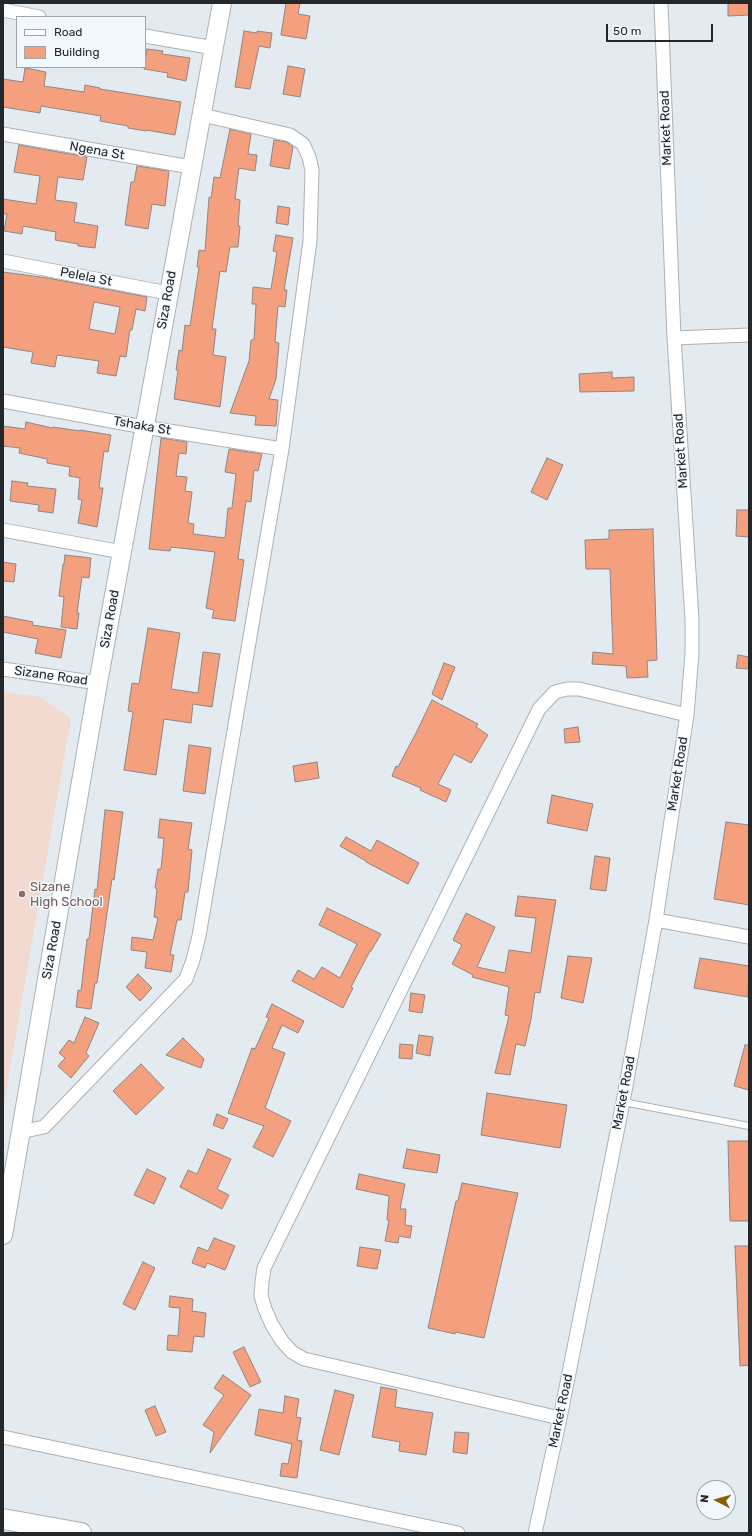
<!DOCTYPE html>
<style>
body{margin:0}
#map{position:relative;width:752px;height:1536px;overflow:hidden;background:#e4ebf0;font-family:Rubik,sans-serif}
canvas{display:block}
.frame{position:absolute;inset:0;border:4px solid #25282a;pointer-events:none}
.legend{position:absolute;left:16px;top:16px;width:130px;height:52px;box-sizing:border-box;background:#f2f8fe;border:1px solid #a0a5a9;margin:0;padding:5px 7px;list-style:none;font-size:12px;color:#25282a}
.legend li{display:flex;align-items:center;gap:8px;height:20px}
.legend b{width:20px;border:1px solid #a0a5a9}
.north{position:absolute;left:696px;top:1480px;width:40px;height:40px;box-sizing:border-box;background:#f2f8fe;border:1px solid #a0a5a9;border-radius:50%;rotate:276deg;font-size:11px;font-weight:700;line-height:16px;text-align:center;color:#25282a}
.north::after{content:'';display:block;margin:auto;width:14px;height:18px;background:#8a5d00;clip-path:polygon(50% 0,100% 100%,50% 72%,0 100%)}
.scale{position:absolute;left:606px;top:24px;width:107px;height:18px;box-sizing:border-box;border:2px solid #25282a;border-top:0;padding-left:5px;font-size:12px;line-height:14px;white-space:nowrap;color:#25282a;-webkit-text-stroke:3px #f2f8fe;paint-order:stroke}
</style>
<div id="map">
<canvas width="752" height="1536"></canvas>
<div class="frame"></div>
<ul class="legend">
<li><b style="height:5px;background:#fff"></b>Road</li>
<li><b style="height:11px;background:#f49f7d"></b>Building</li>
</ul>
<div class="north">N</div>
<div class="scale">50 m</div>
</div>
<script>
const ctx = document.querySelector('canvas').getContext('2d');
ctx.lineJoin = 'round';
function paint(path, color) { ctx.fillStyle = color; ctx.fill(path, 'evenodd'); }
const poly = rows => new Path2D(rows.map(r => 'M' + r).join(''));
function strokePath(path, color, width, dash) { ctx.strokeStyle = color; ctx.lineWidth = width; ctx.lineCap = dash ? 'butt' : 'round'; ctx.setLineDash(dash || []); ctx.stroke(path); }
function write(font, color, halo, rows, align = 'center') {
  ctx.font = font + ' Rubik,sans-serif'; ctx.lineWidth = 3; ctx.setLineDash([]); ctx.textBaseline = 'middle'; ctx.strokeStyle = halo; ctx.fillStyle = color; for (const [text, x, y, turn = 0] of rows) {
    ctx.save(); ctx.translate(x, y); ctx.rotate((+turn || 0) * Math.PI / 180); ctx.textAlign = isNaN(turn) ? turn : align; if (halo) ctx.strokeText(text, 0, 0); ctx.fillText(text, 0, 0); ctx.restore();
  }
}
const education = poly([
 [3,692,41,697,71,719,3,1109]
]);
const building = poly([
 [286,3,300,3,298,14,310,16,306,39,281,35,286,3],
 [728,3,749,3,749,15,728,16,728,3],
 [244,31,257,33,257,31,272,33,270,48,259,46,250,89,235,87,244,31],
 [147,49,163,51,162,54,190,58,186,81,167,77,168,73,144,69,147,49],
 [288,66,305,69,300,97,283,94,288,66],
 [25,68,46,72,44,86,84,92,85,85,100,88,100,89,181,102,175,135,146,130,146,131,128,128,128,126,100,121,101,116,41,106,40,113,3,107,3,79,23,82,25,68],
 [230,129,251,134,248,154,257,155,255,171,239,168,235,199,240,200,238,226,240,226,238,247,230,247,226,272,220,271,212,329,216,329,213,355,226,357,220,407,174,399,178,370,176,370,179,350,182,351,185,325,190,326,199,267,197,267,199,250,205,251,209,197,211,198,214,177,220,178,230,129],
 [274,140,287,142,293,147,289,169,270,166,274,140],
 [19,145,87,157,83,180,58,177,55,200,77,203,74,222,98,226,95,248,78,246,78,244,55,240,56,232,23,226,22,234,4,231,7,214,3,214,3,199,36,204,40,176,14,172,19,145],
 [137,166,169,171,165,206,152,204,148,229,125,225,131,182,134,182,137,166],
 [278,206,290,208,288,225,276,223,278,206],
 [276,235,293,238,284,290,287,290,285,307,278,306,275,342,279,343,276,379,269,399,278,400,276,426,255,425,256,416,230,413,249,361,251,340,254,340,256,304,252,304,253,287,271,289,277,252,273,251,276,235],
 [3,272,48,278,147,297,145,311,136,309,132,330,130,330,126,357,120,356,116,376,97,373,99,361,57,355,55,367,31,363,33,352,3,347,3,272],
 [94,302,120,307,115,334,89,329,94,302],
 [612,372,612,378,634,377,634,391,580,392,579,374,612,372],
 [26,422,52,428,53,427,80,431,80,430,111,435,108,452,104,451,99,488,103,488,97,527,78,523,82,500,78,499,80,478,69,476,70,467,47,463,47,459,19,453,20,448,3,446,3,426,25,429,26,422],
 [161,438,187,442,186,454,179,453,176,476,187,477,185,491,192,492,188,523,194,524,193,534,225,538,228,508,232,508,236,474,225,472,229,449,262,454,258,471,254,470,251,502,246,501,238,559,244,560,235,621,212,618,214,610,206,608,215,552,171,547,170,551,149,549,161,438],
 [547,458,563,465,547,500,531,492,547,458],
 [12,481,28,483,27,486,56,489,53,513,38,511,39,505,10,501,12,481],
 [737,510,749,510,749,537,736,536,737,510],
 [653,529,657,660,647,661,648,677,627,678,626,666,592,664,593,652,613,654,610,569,586,569,585,540,609,539,609,530,653,529],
 [65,555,91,558,89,578,82,577,77,613,79,613,77,629,61,627,64,597,59,596,63,564,64,564,65,555],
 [3,562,16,564,14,582,3,581,3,562],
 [3,616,33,622,32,625,66,630,61,658,35,653,38,639,3,632,3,616],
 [148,628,180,633,171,689,198,693,203,652,220,654,212,707,193,704,191,723,164,719,156,775,124,770,133,712,128,711,132,683,139,684,148,628],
 [738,655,749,657,749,669,736,668,738,655],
 [444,663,455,667,442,700,432,694,444,663],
 [432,700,478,724,476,727,488,735,471,763,454,754,438,784,451,790,446,802,420,790,421,788,392,776,396,766,398,767,416,733,432,700],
 [578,727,580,742,565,743,564,729,578,727],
 [189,745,211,748,205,794,183,791,189,745],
 [317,762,319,778,295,782,293,766,317,762],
 [552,795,593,804,587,831,547,823,552,795],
 [105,810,123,812,114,880,112,879,97,983,95,983,91,1009,76,1007,78,990,81,991,87,939,89,939,95,889,97,890,105,810],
 [160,819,192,823,188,849,192,850,188,892,185,892,181,920,177,920,170,955,174,955,171,972,145,968,147,952,131,950,132,937,153,940,158,918,154,917,157,889,155,888,158,869,161,869,164,838,158,838,160,819],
 [726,822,749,825,749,905,714,899,726,822],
 [346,837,371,851,377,840,419,863,408,884,366,862,366,861,340,846,346,837],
 [595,856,610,858,606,891,590,889,595,856],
 [518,896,556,900,540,993,535,992,531,1019,525,1046,516,1044,510,1075,495,1073,509,1016,505,1015,509,987,472,977,473,975,452,964,462,945,453,940,466,913,495,927,477,967,505,973,509,950,531,953,536,918,515,916,518,896],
 [327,908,381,934,371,951,370,951,351,987,353,988,343,1008,292,981,298,970,314,979,322,967,340,978,357,944,319,925,327,908],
 [568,956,592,958,583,1003,561,998,568,956],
 [700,958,749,966,748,997,694,988,700,958],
 [138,974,152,988,140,1001,126,987,138,974],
 [411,993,425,995,422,1013,409,1011,411,993],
 [272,1004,304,1021,298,1033,282,1025,272,1048,285,1053,265,1108,291,1121,273,1157,253,1147,264,1126,228,1113,252,1048,255,1049,269,1018,266,1017,272,1004],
 [85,1017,99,1023,86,1053,89,1056,71,1078,58,1066,65,1058,59,1053,69,1040,74,1043,85,1017],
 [419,1035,433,1037,430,1056,416,1053,419,1035],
 [183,1038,204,1059,201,1068,166,1055,183,1038],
 [400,1044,413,1045,412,1059,399,1058,400,1044],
 [745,1045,749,1045,749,1090,734,1086,745,1045],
 [141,1064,164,1088,136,1115,113,1091,141,1064],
 [487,1093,567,1105,560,1148,481,1135,487,1093],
 [217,1114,228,1119,223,1129,213,1125,217,1114],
 [728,1141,749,1141,749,1221,730,1221,728,1141],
 [208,1149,231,1159,217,1189,229,1195,222,1209,180,1187,188,1170,197,1174,208,1149],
 [407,1149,440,1155,437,1173,403,1168,407,1149],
 [147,1169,166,1178,154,1204,134,1195,147,1169],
 [359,1174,405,1184,400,1209,406,1209,405,1225,412,1226,410,1238,399,1236,398,1243,385,1241,389,1220,387,1220,389,1196,356,1189,359,1174],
 [462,1183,518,1193,484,1338,455,1332,455,1334,428,1328,456,1201,458,1201,462,1183],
 [214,1238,235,1246,225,1270,207,1263,205,1268,192,1263,198,1247,208,1251,214,1238],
 [735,1246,749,1246,749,1365,740,1366,735,1246],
 [360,1247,381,1250,377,1269,357,1266,360,1247],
 [143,1262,155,1268,135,1310,123,1304,143,1262],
 [170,1296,193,1299,192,1311,206,1313,204,1337,194,1336,192,1352,167,1350,168,1335,178,1336,180,1308,169,1307,170,1296],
 [244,1347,261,1382,250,1387,233,1352,244,1347],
 [223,1375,251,1395,210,1453,214,1432,203,1425,224,1395,214,1388,223,1375],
 [381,1387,397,1390,395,1407,433,1413,426,1455,399,1451,400,1442,372,1437,381,1387],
 [335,1390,354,1395,339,1455,320,1450,335,1390],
 [285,1396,299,1399,296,1417,301,1418,297,1440,302,1441,297,1478,280,1476,282,1463,288,1464,292,1444,255,1435,259,1409,283,1413,285,1396],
 [155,1406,166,1432,156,1436,145,1410,155,1406],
 [455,1432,469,1433,467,1454,453,1452,455,1432]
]);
const lane = poly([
 [623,1102,749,1126]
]);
const street = poly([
 [3,10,39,17],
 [145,36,214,48],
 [3,134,191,167],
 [3,261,168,293],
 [674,338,749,335],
 [3,401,144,427,282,449],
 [3,530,122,552],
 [3,669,98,683],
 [656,920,749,937],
 [20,1132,44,1127,186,979,193,960,199,936,282,449,310,241,312,170,309,157,303,144,290,135,202,115],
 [560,1418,304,1359,292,1352,282,1341,272,1325,265,1309,261,1296,262,1282,264,1268,539,709,555,692,567,689,579,689,687,715],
 [3,1437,458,1533],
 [535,1533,560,1418,623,1102,656,920,687,715,692,653,692,619,674,338,661,3]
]);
const secondary = poly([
 [3,1235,98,683,222,3]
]);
const primary = poly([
 [3,1519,81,1533]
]);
const markers = [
 [22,894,4,"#8d6e63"]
];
const streetNames = [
 ["Market Road",666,128,-92],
 ["Ngena St",97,151,10],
 ["Pelela St",86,277,11],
 ["Siza Road",167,300,-80],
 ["Tshaka St",142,426,10],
 ["Market Road",681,451,-94],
 ["Siza Road",110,619,-80],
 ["Sizane Road",51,676,8],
 ["Market Road",678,774,-81],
 ["Siza Road",52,950,-80],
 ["Market Road",624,1093,-79],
 ["Market Road",561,1411,-78]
];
const educationNames = [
 ["Sizane",30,887],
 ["High School",30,902]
];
paint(education, '#f3dad1');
paint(building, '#f49f7d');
strokePath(building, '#8e8683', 1);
strokePath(lane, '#abb1b6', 8);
strokePath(street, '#abb1b6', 15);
strokePath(secondary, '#abb1b6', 20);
strokePath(primary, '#abb1b6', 22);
strokePath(lane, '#fff', 6);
strokePath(street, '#fff', 13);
strokePath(secondary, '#fff', 18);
strokePath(primary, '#fff', 20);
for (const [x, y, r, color] of markers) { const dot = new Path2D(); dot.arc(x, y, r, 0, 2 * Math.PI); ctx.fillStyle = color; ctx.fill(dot); strokePath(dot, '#f2f8fe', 1.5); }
write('13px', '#25282a', '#f2f8fe', streetNames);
write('13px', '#785e54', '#f2f8fe', educationNames, 'left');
</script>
